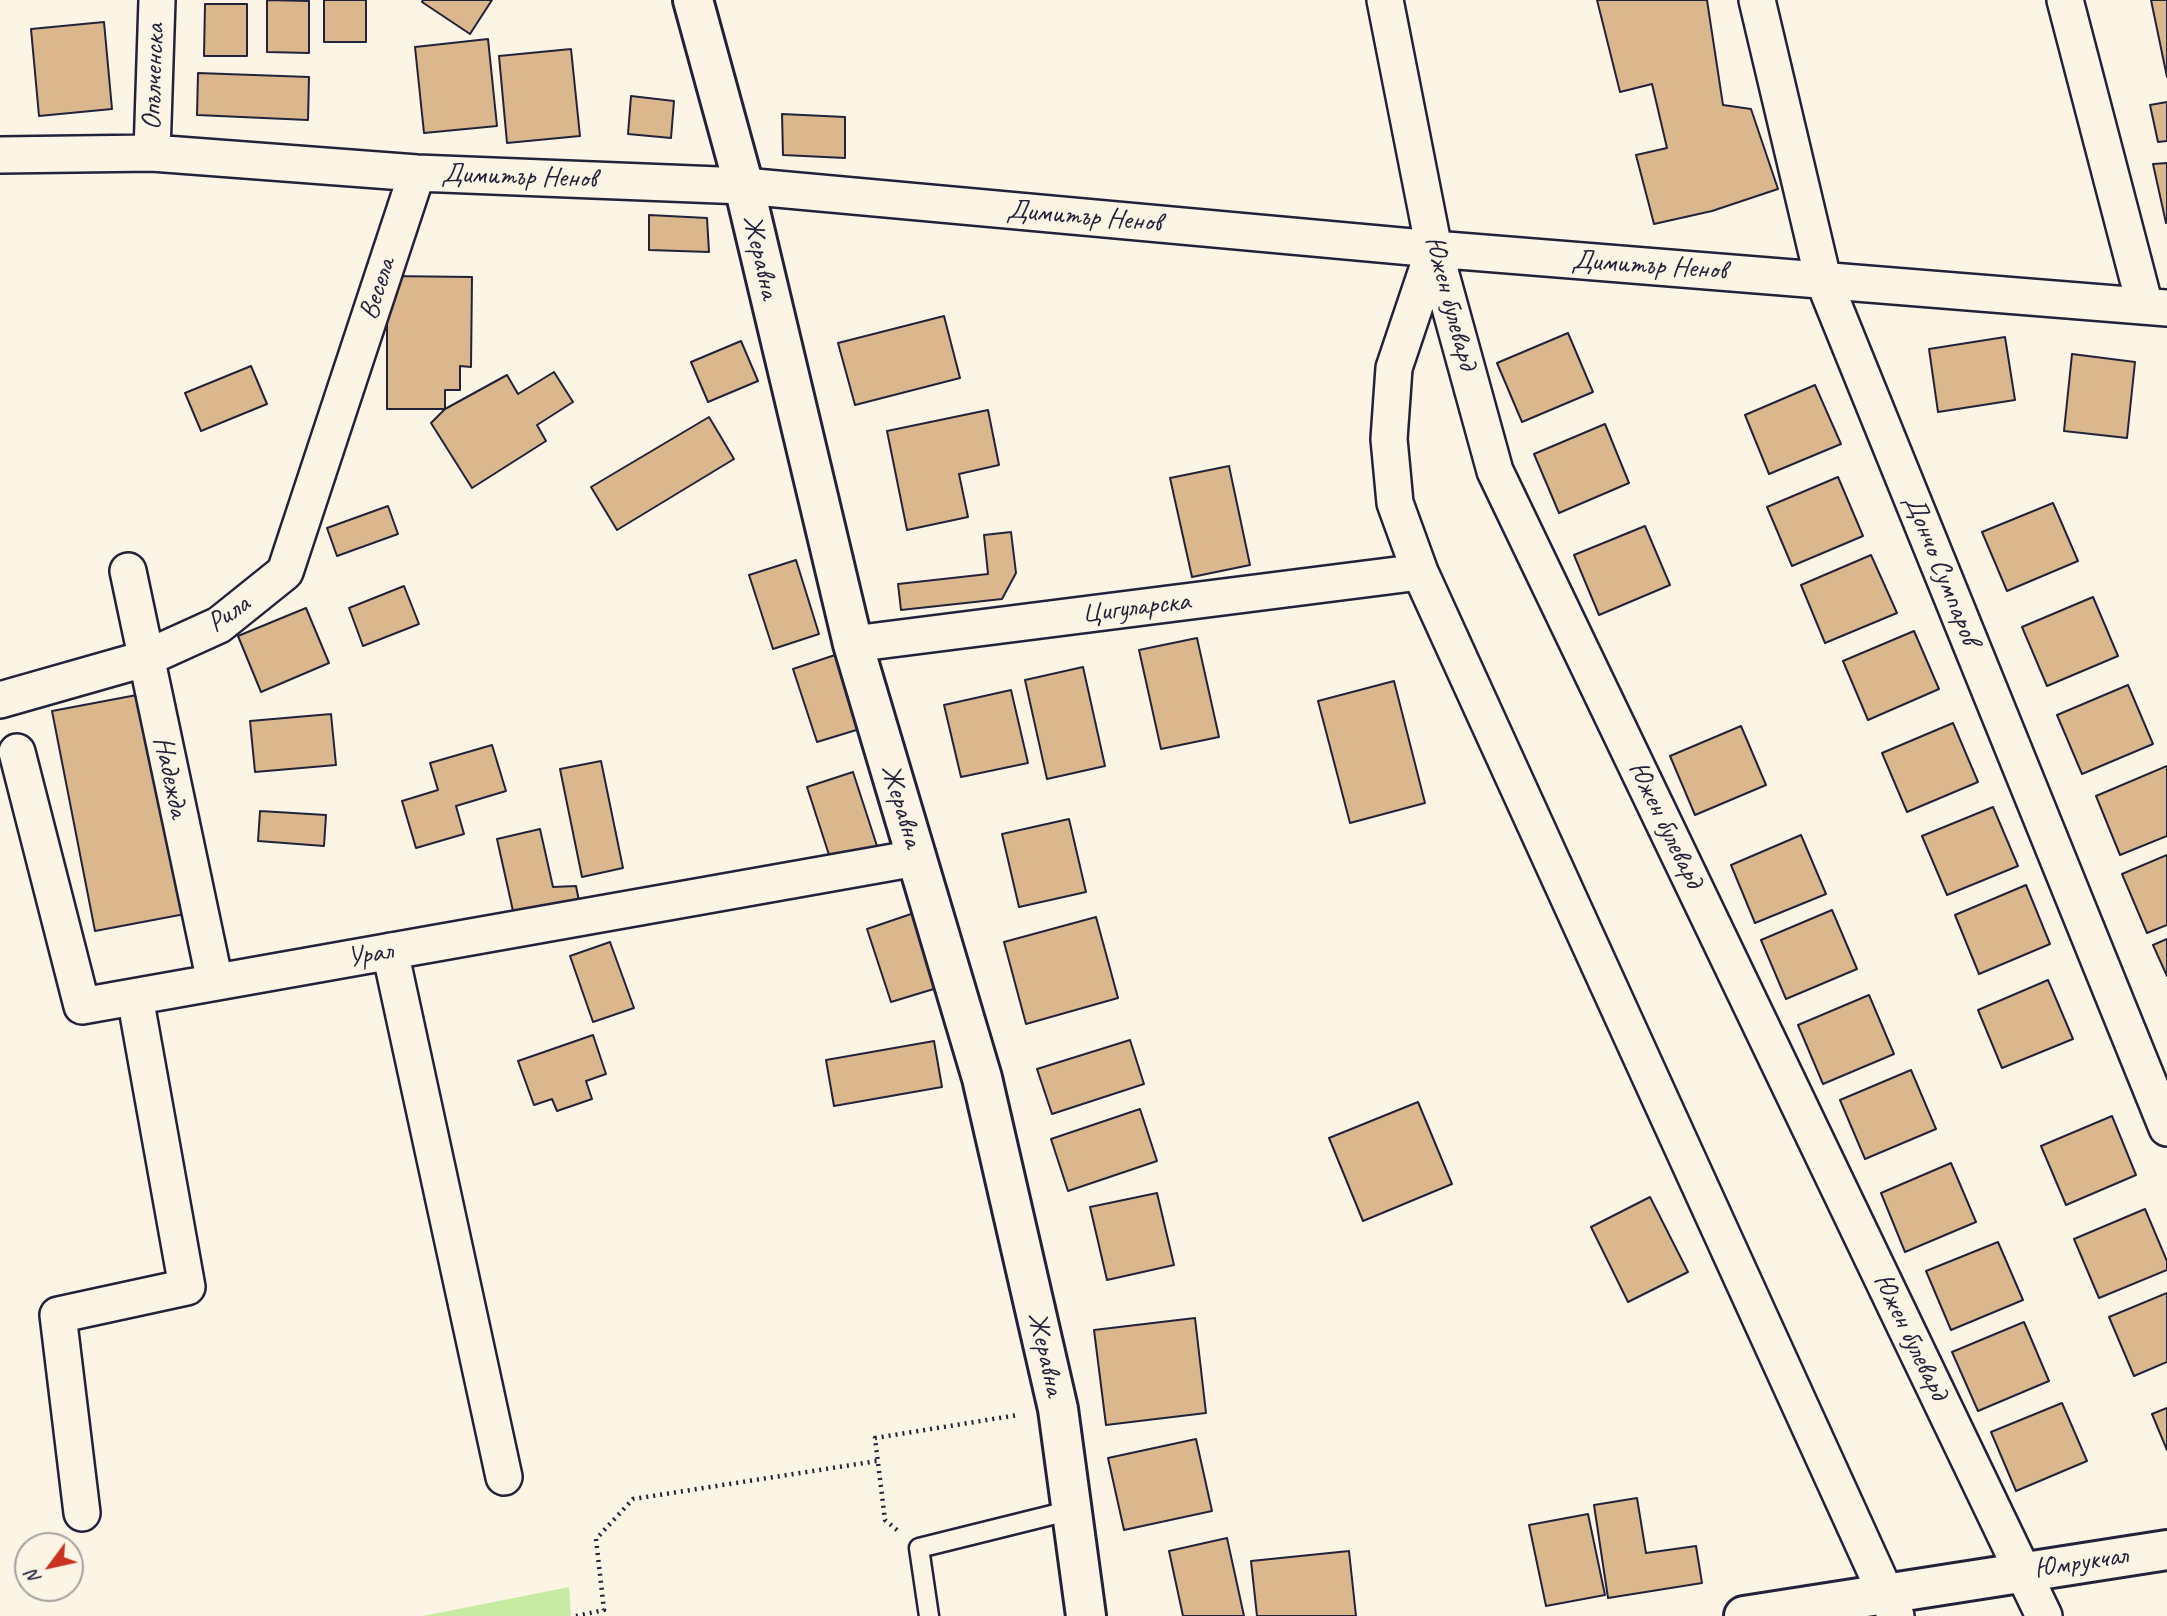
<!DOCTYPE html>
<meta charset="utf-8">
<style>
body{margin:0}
#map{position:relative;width:2167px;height:1616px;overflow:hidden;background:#fcf5e5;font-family:Caveat,sans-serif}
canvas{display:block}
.north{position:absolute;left:14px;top:1532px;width:70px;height:70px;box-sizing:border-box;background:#fcf5e5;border:2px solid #a5a1a1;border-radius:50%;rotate:237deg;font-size:19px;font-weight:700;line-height:28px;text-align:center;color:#22223b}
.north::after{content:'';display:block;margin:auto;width:24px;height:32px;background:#c8321e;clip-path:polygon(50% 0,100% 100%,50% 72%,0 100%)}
</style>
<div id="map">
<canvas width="2167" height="1616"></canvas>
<div class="north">N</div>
</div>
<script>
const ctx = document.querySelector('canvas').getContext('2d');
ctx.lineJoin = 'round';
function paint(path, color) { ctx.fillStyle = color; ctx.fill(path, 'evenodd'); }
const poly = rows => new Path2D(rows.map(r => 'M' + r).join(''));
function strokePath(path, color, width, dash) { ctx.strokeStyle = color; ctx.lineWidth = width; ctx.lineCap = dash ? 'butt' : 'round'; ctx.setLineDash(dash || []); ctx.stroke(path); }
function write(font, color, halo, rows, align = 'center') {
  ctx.font = font + ' Caveat,sans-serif'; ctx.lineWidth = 6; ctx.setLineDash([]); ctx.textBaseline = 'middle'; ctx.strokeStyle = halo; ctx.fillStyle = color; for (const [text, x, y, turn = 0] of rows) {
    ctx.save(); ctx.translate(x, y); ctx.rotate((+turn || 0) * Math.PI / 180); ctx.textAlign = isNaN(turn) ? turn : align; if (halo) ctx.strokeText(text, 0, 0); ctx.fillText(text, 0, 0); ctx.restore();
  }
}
const green = poly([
 [569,1587,571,1616,423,1616]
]);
const building = poly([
 [267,0,309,1,309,53,267,52,267,0],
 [324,0,366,0,366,42,324,42,324,0],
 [423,0,492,0,470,34,422,2,423,0],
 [1597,0,1707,0,1723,105,1751,109,1778,189,1712,211,1654,224,1636,155,1667,148,1652,84,1620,92,1597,0],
 [2151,0,2167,0,2167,77,2151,0],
 [205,4,247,4,247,56,204,56,205,4],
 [104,22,112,109,39,116,31,29,104,22],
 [488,39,497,126,424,133,415,47,488,39],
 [571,49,580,136,507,143,499,56,571,49],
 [198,73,309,77,308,120,197,115,198,73],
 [631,96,674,101,671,138,628,134,631,96],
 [2167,102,2167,141,2158,142,2150,105,2167,102],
 [782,114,845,117,845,158,783,155,782,114],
 [2167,163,2167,222,2166,223,2153,164,2167,163],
 [649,215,707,218,709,252,649,250,649,215],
 [387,276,472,277,471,367,460,366,460,390,445,390,445,409,387,409,387,276],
 [944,316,960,378,855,405,838,343,944,316],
 [1568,333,1593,392,1522,422,1497,363,1568,333],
 [2005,337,2015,400,1938,412,1929,349,2005,337],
 [741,341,758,381,708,402,691,362,741,341],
 [2072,354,2135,362,2127,438,2064,431,2072,354],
 [251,366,267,404,201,431,185,393,251,366],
 [554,372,573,402,537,425,546,441,472,488,431,423,445,409,507,375,518,394,554,372],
 [1815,385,1841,444,1769,474,1745,415,1815,385],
 [988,410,999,465,959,474,968,517,907,530,887,431,988,410],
 [709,417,734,459,617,530,591,487,709,417],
 [1605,424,1629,483,1559,513,1534,454,1605,424],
 [1229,466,1250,565,1192,577,1170,478,1229,466],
 [1838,477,1863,536,1792,566,1767,507,1838,477],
 [2053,503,2078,561,2007,591,1982,532,2053,503],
 [388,506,398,534,337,556,327,528,388,506],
 [1645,526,1670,585,1599,615,1574,555,1645,526],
 [1011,532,1016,573,1002,599,901,610,898,584,988,574,984,535,1011,532],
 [1871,555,1897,613,1825,643,1801,585,1871,555],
 [796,560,819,634,773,649,749,575,796,560],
 [404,586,419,624,363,646,349,608,404,586],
 [2093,597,2118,656,2047,686,2022,627,2093,597],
 [306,608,329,663,261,692,238,636,306,608],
 [1914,631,1939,689,1868,720,1843,661,1914,631],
 [1197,638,1219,737,1161,749,1139,650,1197,638],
 [838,654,863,728,817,742,793,669,838,654],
 [1083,667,1105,766,1047,779,1025,680,1083,667],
 [1394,681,1425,803,1350,823,1318,701,1394,681],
 [2128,685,2153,744,2082,774,2057,715,2128,685],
 [1011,690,1028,763,961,777,944,705,1011,690],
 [142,694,185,914,95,931,52,711,142,694],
 [331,714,336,765,255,772,250,721,331,714],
 [1953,723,1978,782,1907,812,1882,753,1953,723],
 [1741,726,1766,785,1695,815,1670,756,1741,726],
 [492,745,506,791,456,806,464,834,416,848,402,801,438,790,430,763,492,745],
 [601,761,623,868,582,877,560,769,601,761],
 [2167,766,2167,836,2120,855,2096,796,2167,766],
 [853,772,877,846,831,861,807,787,853,772],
 [1993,807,2018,866,1947,895,1922,836,1993,807],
 [260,811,326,815,324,846,258,841,260,811],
 [1069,819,1086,892,1019,907,1002,834,1069,819],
 [540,829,553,887,576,886,580,906,515,920,497,839,540,829],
 [1801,835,1826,894,1755,923,1731,865,1801,835],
 [2167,855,2167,925,2147,933,2122,874,2167,855],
 [2026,885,2050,944,1979,974,1955,915,2026,885],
 [1832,910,1857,969,1786,999,1761,940,1832,910],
 [914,913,937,988,891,1002,867,929,914,913],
 [1096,917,1118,998,1026,1024,1004,942,1096,917],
 [2167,939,2167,976,2153,945,2167,939],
 [610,942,634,1008,593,1022,570,956,610,942],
 [2048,980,2073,1039,2002,1068,1978,1010,2048,980],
 [1869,995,1894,1054,1823,1084,1798,1025,1869,995],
 [593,1035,606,1074,586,1081,592,1099,557,1111,552,1099,534,1105,518,1061,593,1035],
 [1130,1040,1144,1084,1052,1114,1037,1069,1130,1040],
 [934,1041,942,1087,834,1106,826,1060,934,1041],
 [1911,1070,1936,1129,1865,1159,1840,1100,1911,1070],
 [1418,1102,1452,1184,1363,1221,1329,1138,1418,1102],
 [1140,1109,1157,1161,1068,1191,1051,1139,1140,1109],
 [2112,1116,2136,1175,2066,1205,2041,1146,2112,1116],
 [1951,1163,1976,1222,1905,1252,1881,1193,1951,1163],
 [1157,1193,1174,1265,1107,1280,1090,1207,1157,1193],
 [1650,1197,1688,1272,1628,1302,1591,1227,1650,1197],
 [2145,1209,2167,1261,2167,1270,2099,1298,2074,1239,2145,1209],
 [1998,1242,2023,1300,1951,1330,1926,1271,1998,1242],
 [2167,1293,2167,1362,2134,1376,2109,1317,2167,1293],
 [1195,1318,1206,1413,1106,1425,1094,1330,1195,1318],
 [2024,1322,2049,1381,1978,1411,1952,1352,2024,1322],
 [2062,1403,2087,1461,2016,1491,1991,1432,2062,1403],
 [2167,1408,2167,1450,2152,1414,2167,1408],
 [1196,1439,1212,1511,1124,1530,1108,1458,1196,1439],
 [1637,1498,1646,1553,1696,1546,1702,1583,1608,1598,1594,1505,1637,1498],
 [1588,1514,1605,1595,1546,1606,1529,1525,1588,1514],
 [1227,1538,1244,1616,1183,1616,1169,1551,1227,1538],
 [1349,1551,1356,1616,1257,1616,1251,1561,1349,1551]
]);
const path = poly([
 [897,1530,885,1520,875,1438,1018,1415],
 [576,1616,604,1610,596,1539,633,1499,877,1461]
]);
const lane = poly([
 [929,1616,919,1548,1072,1510]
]);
const street = poly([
 [1385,0,1434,249,1495,471,2044,1616],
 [1757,0,1823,279,2167,1128],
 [2065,0,2145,306],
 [152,153,157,0],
 [0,155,152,153,417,173,744,186,1434,249,2167,308],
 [1434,249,1394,368,1389,439,1395,503,1420,572,1896,1616],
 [128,571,215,982],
 [853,644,1420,572],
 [0,700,144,659,219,625,285,572,417,173],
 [17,752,82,1006,916,858],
 [390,951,504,1477],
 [82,1513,58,1315,187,1287,135,997]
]);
const secondary = poly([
 [693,0,744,186,853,644,982,1078,1058,1409,1086,1616],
 [1744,1616,2167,1550]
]);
const streetNames = [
 ["Опълченска",154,77,-88],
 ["Димитър Ненов",519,177,2],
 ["Димитър Ненов",1084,217,5],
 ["Жеравна",760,257,77],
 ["Димитър Ненов",1649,266,4],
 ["Весела",378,289,-72],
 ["Южен булевард",1450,303,75],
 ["Дончо Сумпаров",1941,570,68],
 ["Цигуларска",1136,608,-7],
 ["Рила",229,614,-34],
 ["Надежда",170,777,78],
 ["Жеравна",901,806,73],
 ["Южен булевард",1665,825,64],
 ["Урал",370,955,-10],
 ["Южен булевард",1910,1337,64],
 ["Жеравна",1045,1354,77],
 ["Юмрукчал",2081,1563,-9]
];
paint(green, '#c8eba4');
paint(building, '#dab78c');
strokePath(building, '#22223b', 2);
strokePath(lane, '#22223b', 23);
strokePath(street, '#22223b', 40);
strokePath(secondary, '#22223b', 44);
strokePath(path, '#22223b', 4.5, [2, 5]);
strokePath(lane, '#fcf5e5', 18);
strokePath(street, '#fcf5e5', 35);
strokePath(secondary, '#fcf5e5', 38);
write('28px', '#22223b', '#fcf5e5', streetNames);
</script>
